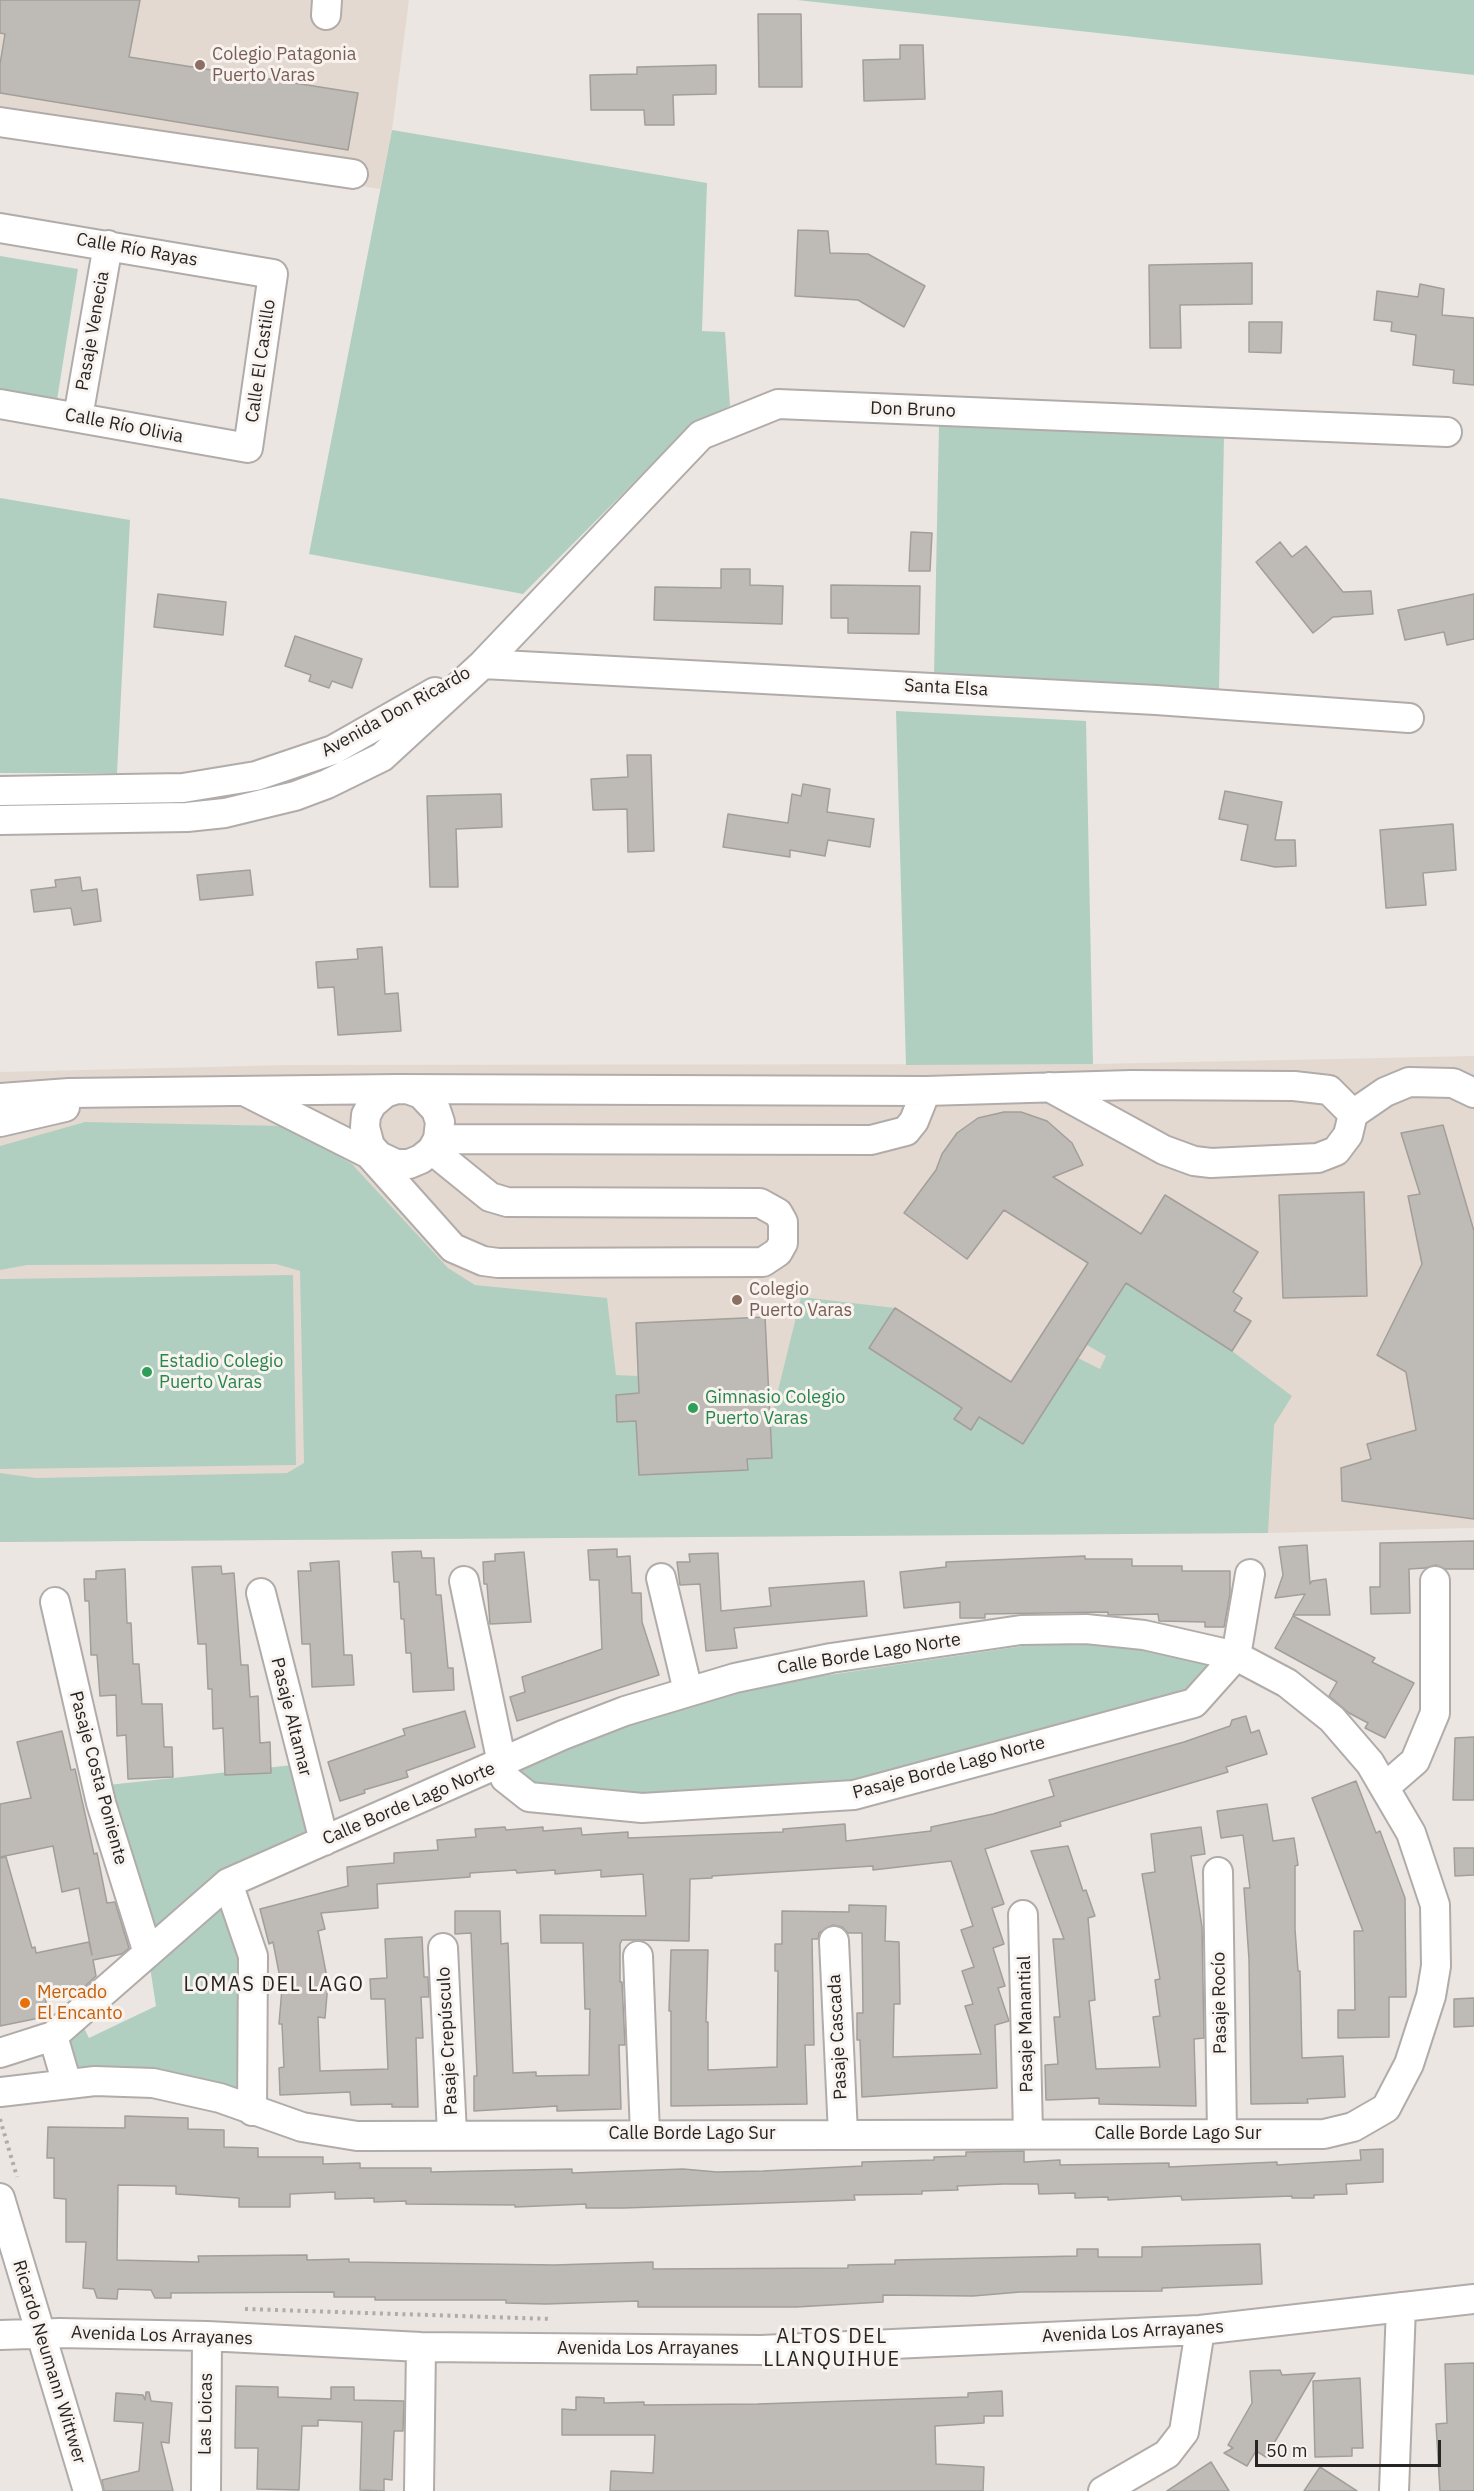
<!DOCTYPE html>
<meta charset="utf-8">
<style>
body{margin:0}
#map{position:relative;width:1474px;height:2491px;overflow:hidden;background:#ebe6e2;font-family:"IBM Plex Sans",sans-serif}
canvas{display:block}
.scale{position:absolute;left:1255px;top:2440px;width:186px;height:27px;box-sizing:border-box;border:3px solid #272524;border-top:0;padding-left:8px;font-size:18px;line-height:21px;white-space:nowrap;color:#272524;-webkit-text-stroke:4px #f8f3ef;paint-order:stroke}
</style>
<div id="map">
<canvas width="1474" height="2491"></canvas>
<div class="scale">50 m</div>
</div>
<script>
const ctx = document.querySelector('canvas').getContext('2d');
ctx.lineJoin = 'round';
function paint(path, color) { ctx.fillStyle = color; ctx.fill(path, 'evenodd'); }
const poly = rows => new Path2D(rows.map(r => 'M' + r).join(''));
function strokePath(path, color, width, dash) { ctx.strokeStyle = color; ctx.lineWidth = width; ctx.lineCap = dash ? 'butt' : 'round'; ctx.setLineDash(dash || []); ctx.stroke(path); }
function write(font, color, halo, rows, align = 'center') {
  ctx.font = font + ' "IBM Plex Sans",sans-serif'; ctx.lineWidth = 6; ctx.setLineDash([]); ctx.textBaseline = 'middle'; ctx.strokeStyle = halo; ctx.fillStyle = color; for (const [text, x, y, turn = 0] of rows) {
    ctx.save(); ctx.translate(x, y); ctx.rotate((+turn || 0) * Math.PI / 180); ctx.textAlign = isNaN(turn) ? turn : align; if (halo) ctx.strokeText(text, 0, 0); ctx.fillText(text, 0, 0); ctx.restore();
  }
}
const built = poly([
 [0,0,409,0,392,130,380,189,0,129],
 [1474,1056,1474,1528,1268,1533,0,1542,0,1072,289,1065,1093,1064]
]);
const green = poly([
 [797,0,1474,0,1474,75,1116,35],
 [392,130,707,183,702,331,725,332,730,406,689,427,523,594,309,554],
 [0,256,78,269,56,406,0,396],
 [939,425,1224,437,1219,689,934,674],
 [0,498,130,520,117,773,0,773],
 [896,711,1086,721,1093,1064,906,1065],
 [85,1122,285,1126,352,1164,448,1268,475,1285,607,1298,616,1375,638,1376,639,1393,616,1395,617,1421,636,1421,639,1475,747,1470,747,1459,770,1423,801,1297,895,1308,869,1348,962,1408,954,1419,970,1430,979,1417,1023,1444,1078,1358,1100,1369,1106,1356,1087,1345,1126,1283,1232,1351,1292,1396,1274,1425,1268,1533,0,1542,0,1473,36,1478,287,1473,304,1463,300,1271,276,1264,27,1265,0,1270,0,1146],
 [293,1275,296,1465,0,1469,0,1279],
 [1089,1636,1224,1663,1190,1696,853,1788,642,1800,531,1789,495,1774,702,1694],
 [293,1765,313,1834,150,1939,108,1785],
 [224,1899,239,1959,243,2093,158,2068,76,2072,68,2043,84,2028,89,2038,156,2006,150,1967]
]);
const building = poly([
 [0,0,140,0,129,57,358,93,348,150,0,93,0,64,5,34,0,33,0,0],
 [758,14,801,14,802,87,759,87,758,14],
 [900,45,923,45,925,99,864,101,863,60,900,59,900,45],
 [716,65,716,94,673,95,674,125,645,125,644,110,591,110,590,75,637,74,637,67,716,65],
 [798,230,828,231,830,253,868,254,925,286,904,327,858,300,795,296,798,230],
 [1252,263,1252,304,1180,305,1181,348,1150,348,1149,265,1252,263],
 [1420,284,1444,289,1442,315,1474,318,1474,385,1453,383,1454,370,1413,365,1416,335,1391,331,1392,322,1374,320,1377,291,1418,297,1420,284],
 [1249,322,1282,322,1281,353,1249,352,1249,322],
 [911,532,932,533,930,571,909,571,911,532],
 [1280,542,1292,557,1306,546,1343,592,1371,591,1373,614,1333,617,1313,633,1256,562,1280,542],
 [721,569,750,569,750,585,783,586,782,624,654,620,655,587,721,588,721,569],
 [831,585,920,586,919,634,848,633,848,618,831,618,831,585],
 [158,594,226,602,223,635,154,627,158,594],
 [1474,594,1474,639,1447,645,1444,632,1405,640,1398,610,1474,594],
 [295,636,362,659,352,688,332,681,329,688,309,681,311,675,285,666,295,636],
 [627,755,651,755,654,851,628,852,627,809,593,810,591,779,628,777,627,755],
 [803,784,830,789,827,812,874,819,870,847,828,840,825,856,790,850,790,857,723,847,728,814,788,823,792,794,801,796,803,784],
 [1225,791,1282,802,1275,840,1295,840,1296,866,1275,867,1241,860,1248,825,1219,819,1225,791],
 [501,794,502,827,456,829,458,887,430,887,427,796,501,794],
 [1453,824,1456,870,1423,873,1426,905,1386,908,1380,830,1453,824],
 [250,870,253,895,200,900,197,875,250,870],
 [80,877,82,891,97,889,101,921,74,925,71,908,34,912,31,890,56,887,55,880,80,877],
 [382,947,385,994,398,993,401,1031,338,1035,334,987,318,988,316,962,358,959,357,949,382,947],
 [1004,1112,1021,1112,1047,1121,1072,1143,1083,1165,1053,1177,1141,1234,1165,1195,1258,1252,1233,1292,1242,1298,1234,1311,1251,1321,1232,1351,1126,1283,1023,1444,979,1417,971,1430,954,1419,962,1408,869,1348,895,1308,1011,1382,1088,1263,1004,1210,967,1259,904,1213,936,1170,942,1154,957,1133,978,1118,1004,1112],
 [1443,1125,1474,1231,1474,1519,1342,1501,1341,1468,1371,1459,1367,1444,1416,1430,1406,1372,1377,1355,1422,1264,1408,1196,1420,1194,1401,1133,1443,1125],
 [1364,1192,1367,1296,1283,1298,1279,1195,1364,1192],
 [765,1317,772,1458,747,1459,748,1470,639,1475,636,1421,617,1422,616,1395,639,1393,636,1323,765,1317],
 [1474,1541,1474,1569,1445,1569,1436,1565,1425,1568,1409,1569,1410,1613,1371,1614,1370,1587,1380,1587,1380,1543,1474,1541],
 [1307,1545,1310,1584,1312,1581,1326,1579,1330,1615,1293,1615,1305,1594,1275,1598,1283,1575,1279,1547,1307,1545],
 [617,1549,617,1557,630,1556,632,1593,641,1593,642,1622,659,1675,517,1721,510,1697,525,1692,522,1677,602,1649,599,1580,590,1580,588,1550,617,1549],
 [421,1551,422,1558,434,1558,436,1595,441,1595,448,1668,453,1668,454,1690,413,1692,411,1653,406,1653,404,1619,401,1619,399,1582,394,1582,392,1552,421,1551],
 [524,1552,531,1622,490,1624,487,1584,484,1584,483,1562,495,1561,495,1554,524,1552],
 [718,1553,721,1611,771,1606,769,1588,864,1581,867,1616,734,1628,737,1648,706,1651,700,1584,680,1585,677,1562,690,1562,689,1554,718,1553],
 [1085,1556,1085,1559,1132,1559,1132,1566,1182,1566,1182,1571,1230,1571,1230,1594,1224,1627,1205,1627,1205,1622,1159,1621,1158,1614,1108,1615,1108,1612,985,1614,985,1618,960,1618,960,1602,904,1608,900,1572,946,1567,946,1562,1085,1556],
 [339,1561,344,1655,352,1655,354,1685,312,1687,310,1644,302,1644,298,1571,311,1571,310,1563,339,1561],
 [221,1566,222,1574,234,1573,241,1665,248,1665,250,1697,258,1696,260,1743,270,1742,271,1773,225,1775,223,1728,213,1729,212,1689,208,1689,206,1644,198,1644,192,1567,221,1566],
 [125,1569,127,1623,131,1623,133,1664,139,1664,142,1704,162,1704,164,1747,172,1747,173,1777,128,1779,126,1735,117,1736,116,1695,100,1696,97,1655,91,1655,89,1601,85,1601,84,1579,96,1579,96,1571,125,1569],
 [1293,1616,1375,1658,1372,1662,1414,1683,1385,1738,1365,1728,1368,1723,1349,1713,1329,1696,1337,1682,1275,1648,1293,1616],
 [465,1711,475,1747,406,1771,408,1777,364,1790,365,1793,340,1801,328,1762,405,1735,403,1729,465,1711],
 [1246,1716,1251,1733,1259,1730,1267,1754,1226,1767,1228,1772,1060,1822,1061,1826,985,1849,1004,1904,992,1908,1004,1944,993,1948,1005,1986,998,1988,1009,2021,995,2025,997,2088,862,2097,860,2040,857,2040,857,2013,863,2013,862,1933,848,1933,842,1927,833,1925,819,1933,818,1939,812,1939,814,2045,805,2045,807,2104,671,2106,671,2011,669,2011,671,1950,708,1950,706,2022,708,2022,708,2070,777,2067,778,1971,775,1971,775,1944,782,1944,782,1911,849,1912,849,1905,886,1906,885,1941,899,1942,900,2004,894,2004,893,2057,981,2054,965,2006,973,2004,962,1971,974,1967,961,1930,973,1926,951,1861,873,1870,873,1866,712,1876,712,1878,690,1879,689,1941,638,1940,622,1940,620,1944,620,1982,622,1982,625,2045,619,2045,621,2109,557,2111,557,2106,474,2111,474,2076,477,2076,471,1933,455,1934,455,1911,500,1911,501,1944,508,1943,513,2073,536,2072,536,2076,589,2075,590,2009,585,2009,583,1943,541,1943,540,1915,646,1916,643,1874,601,1877,601,1870,555,1874,555,1870,517,1873,516,1870,470,1873,470,1877,377,1884,378,1908,321,1913,325,1929,318,1931,328,1983,325,2018,318,2017,320,2071,388,2069,385,1999,371,1999,370,1979,387,1978,385,1939,422,1937,424,1977,428,1977,429,1997,421,1997,423,2038,416,2038,418,2107,392,2107,392,2104,351,2105,350,2092,280,2095,279,2068,284,2067,282,2024,279,2024,282,1988,273,1942,269,1944,260,1909,348,1886,347,1867,394,1863,394,1853,438,1850,437,1840,476,1837,475,1829,505,1827,506,1830,543,1827,543,1831,581,1828,582,1835,628,1832,628,1838,783,1832,783,1829,845,1824,846,1841,931,1831,931,1827,993,1814,1054,1796,1049,1780,1184,1742,1230,1726,1232,1720,1246,1716],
 [62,1731,71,1770,75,1769,94,1854,97,1853,107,1903,115,1902,129,1948,122,1954,93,1960,96,1976,82,1989,45,1997,49,2016,0,2026,0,1858,6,1857,32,1948,35,1947,36,1953,89,1942,92,1955,79,1888,62,1892,53,1846,0,1857,0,1804,31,1798,17,1742,62,1731],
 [1474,1737,1474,1800,1453,1800,1455,1738,1474,1737],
 [1356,1781,1376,1833,1380,1831,1405,1898,1406,1997,1389,1997,1389,2037,1338,2038,1338,2010,1355,2010,1354,1931,1363,1931,1312,1798,1356,1781],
 [1267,1804,1273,1841,1294,1838,1298,1865,1295,1866,1295,1929,1298,1971,1300,1971,1302,2058,1343,2056,1345,2097,1307,2099,1308,2103,1251,2104,1249,1959,1244,1888,1250,1888,1243,1835,1221,1838,1217,1811,1267,1804],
 [1201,1827,1205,1854,1191,1856,1202,1927,1204,2038,1194,2039,1196,2106,1099,2104,1099,2098,1046,2100,1045,2065,1058,2064,1054,2017,1060,2017,1053,1939,1064,1939,1031,1851,1068,1846,1083,1891,1086,1890,1095,1916,1088,1918,1095,2000,1089,2001,1096,2069,1160,2067,1153,2017,1160,2016,1155,1980,1160,1979,1142,1874,1155,1872,1151,1834,1201,1827],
 [1454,1848,1474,1848,1474,1875,1455,1876,1454,1848],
 [1474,1998,1474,2026,1454,2027,1454,1999,1474,1998],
 [125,2116,188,2118,188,2129,224,2130,224,2147,258,2148,258,2157,323,2157,323,2164,360,2163,360,2168,431,2168,431,2172,572,2169,572,2173,683,2169,717,2172,763,2171,862,2166,862,2162,934,2160,934,2157,966,2156,966,2152,1024,2151,1024,2162,1060,2160,1060,2165,1169,2163,1169,2167,1277,2162,1277,2165,1361,2160,1360,2150,1383,2149,1383,2182,1346,2184,1347,2194,1314,2195,1314,2198,1292,2198,1292,2196,1182,2200,1181,2196,1108,2200,1108,2197,1075,2198,1075,2193,1039,2194,1038,2184,1003,2184,957,2186,958,2190,922,2191,922,2194,854,2195,855,2200,624,2208,586,2208,586,2204,515,2207,515,2205,406,2204,406,2201,374,2202,374,2198,335,2199,335,2192,290,2194,290,2207,239,2207,239,2198,176,2194,176,2186,118,2185,117,2260,199,2262,198,2256,307,2255,307,2260,349,2259,349,2262,554,2265,653,2262,653,2269,848,2268,848,2265,895,2264,895,2260,1077,2256,1077,2249,1098,2249,1098,2257,1142,2257,1142,2247,1260,2244,1262,2284,1162,2288,1162,2291,1020,2292,973,2296,883,2295,883,2302,796,2307,638,2307,638,2301,546,2304,506,2303,506,2300,375,2300,375,2297,334,2297,334,2292,171,2293,171,2298,155,2298,151,2290,118,2289,117,2299,97,2298,94,2289,83,2288,86,2242,66,2242,66,2199,54,2198,54,2158,47,2158,48,2127,125,2128,125,2116],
 [1474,2363,1474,2491,1440,2491,1436,2424,1447,2423,1445,2364,1474,2363],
 [1280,2370,1282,2375,1315,2373,1266,2457,1256,2451,1247,2466,1224,2453,1233,2448,1228,2445,1252,2403,1250,2371,1280,2370],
 [1360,2378,1363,2448,1352,2448,1352,2456,1315,2457,1313,2381,1360,2378],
 [236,2386,278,2387,278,2397,331,2399,331,2387,354,2387,354,2400,404,2401,403,2431,394,2431,392,2480,384,2479,384,2491,360,2490,362,2422,318,2420,318,2426,302,2426,299,2490,257,2489,258,2448,235,2448,236,2386],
 [1002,2391,1003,2416,984,2416,984,2423,935,2426,936,2464,984,2467,983,2491,610,2491,611,2471,653,2473,655,2435,562,2435,562,2409,576,2410,576,2397,604,2398,604,2403,644,2402,644,2405,758,2404,968,2397,968,2393,1002,2391],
 [146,2392,149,2392,151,2401,172,2403,169,2443,161,2442,173,2491,104,2491,102,2480,139,2471,143,2423,114,2421,116,2393,143,2395,145,2400,146,2392],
 [1211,2462,1229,2491,1167,2491,1211,2462],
 [1320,2467,1357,2491,1304,2491,1320,2467]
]);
const path = poly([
 [0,2119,17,2177],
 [245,2309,552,2319]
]);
const minor = poly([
 [326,15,327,0],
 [0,122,353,174],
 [0,228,273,274,248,448,0,404],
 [78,417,108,245],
 [483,664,1156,700,1409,718],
 [0,791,183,788,256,776,333,750,435,692],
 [0,820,187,817,225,813,295,796,327,784,382,757,483,664,701,435,778,404,1447,432],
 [1049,1087,1164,1150,1194,1161,1211,1163,1318,1158,1336,1151,1348,1135,1353,1114,1385,1092,1409,1082,1453,1083,1474,1093],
 [410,1090,421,1094,436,1110,440,1122,438,1139,432,1150,421,1159,409,1164,396,1164,379,1156,370,1146,365,1127,366,1115,372,1104,385,1093,397,1089,926,1091,1131,1085,1294,1086,1329,1090,1353,1114],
 [246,1092,369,1154,453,1248,483,1261,498,1263,763,1262,778,1252,783,1243,783,1222,778,1213,760,1203,507,1202,490,1197,432,1150],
 [0,1098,69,1093,397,1089],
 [0,1122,65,1107],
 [438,1139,871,1140,906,1131,914,1121,926,1091],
 [661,1578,688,1691],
 [464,1581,505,1778,529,1797,642,1808,854,1795,1194,1703,1236,1656,1250,1574],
 [261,1593,324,1841],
 [55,1602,101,1803,148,1953],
 [1385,1787,1415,1761,1435,1713,1435,1581],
 [1218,1872,1222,2134],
 [228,1883,253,1956,252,2111],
 [1023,1915,1028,2134],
 [834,1941,843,2134],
 [443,1948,452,2134],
 [638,1956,645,2134],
 [53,2036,67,2084],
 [0,2053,53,2036,228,1883,563,1735,625,1711,735,1678,831,1658,1021,1630,1086,1629,1144,1635,1236,1656,1287,1683,1332,1719,1370,1763,1411,1833,1435,1905,1436,1966,1431,1996,1409,2064,1386,2108,1353,2127,1324,2134,357,2136,302,2127,220,2098,153,2083,95,2081,0,2092],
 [0,2198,88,2491],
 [0,2335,60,2333,207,2336,421,2347,761,2350,1200,2330,1474,2299],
 [206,2491,207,2336],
 [419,2491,421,2347],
 [1103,2491,1167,2454,1184,2432,1200,2330],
 [1394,2491,1401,2307]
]);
const markers = [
 [200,65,6,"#8d6e63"],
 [737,1300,6,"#8d6e63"],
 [147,1372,6,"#2e9e5b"],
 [693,1408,6,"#2e9e5b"],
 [25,2003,6,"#e8710a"]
];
const educationNames = [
 ["Colegio Patagonia",212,55],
 ["Puerto Varas",212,76],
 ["Colegio",749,1290],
 ["Puerto Varas",749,1311]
];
const streetNames = [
 ["Calle Río Rayas",137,250,10],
 ["Pasaje Venecia",93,331,-80],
 ["Calle El Castillo",261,361,-82],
 ["Don Bruno",913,410,2],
 ["Calle Río Olivia",124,426,11],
 ["Santa Elsa",946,688,3],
 ["Avenida Don Ricardo",396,712,-29],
 ["Calle Borde Lago Norte",869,1654,-9],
 ["Pasaje Altamar",291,1717,76],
 ["Pasaje Borde Lago Norte",949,1768,-15],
 ["Pasaje Costa Poniente",98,1778,75],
 ["Calle Borde Lago Norte",409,1804,-23],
 ["Pasaje Rocío",1220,2003,-91],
 ["Pasaje Manantial",1026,2024,-91],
 ["Pasaje Cascada",838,2037,-93],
 ["Pasaje Crepúsculo",448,2041,-93],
 ["Calle Borde Lago Sur",692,2134],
 ["Calle Borde Lago Sur",1178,2134],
 ["Avenida Los Arrayanes",1133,2332,-3],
 ["Avenida Los Arrayanes",162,2336,2],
 ["Avenida Los Arrayanes",648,2349],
 ["Ricardo Neumann Wittwer",49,2362,73],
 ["Las Loicas",206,2414,-89]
];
const leisureNames = [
 ["Estadio Colegio",159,1362],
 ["Puerto Varas",159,1383],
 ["Gimnasio Colegio",705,1398],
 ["Puerto Varas",705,1419]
];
const foodNames = [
 ["Mercado",37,1993],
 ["El Encanto",37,2014]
];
const neighbourhoodNames = [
 ["LOMAS DEL LAGO",274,1985],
 ["ALTOS DEL",832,2337],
 ["LLANQUIHUE",832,2360]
];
paint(built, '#e4d9d0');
paint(green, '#b1cfc0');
paint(building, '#bebab6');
strokePath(building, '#a29e9a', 1.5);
strokePath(minor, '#b1aca9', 32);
strokePath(path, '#b0aca9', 4, [3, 4.5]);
strokePath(minor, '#fff', 28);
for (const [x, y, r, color] of markers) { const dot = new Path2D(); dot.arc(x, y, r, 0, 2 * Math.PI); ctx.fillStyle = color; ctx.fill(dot); strokePath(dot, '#f8f3ef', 2); }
write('18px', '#785e54', '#f8f3ef', educationNames, 'left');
write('18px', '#272524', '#f8f3ef', streetNames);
write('18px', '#27864d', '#f8f3ef', leisureNames, 'left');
write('18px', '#c56008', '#f8f3ef', foodNames, 'left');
ctx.letterSpacing = '1.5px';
write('20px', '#272524', '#f8f3ef', neighbourhoodNames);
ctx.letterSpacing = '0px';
</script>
